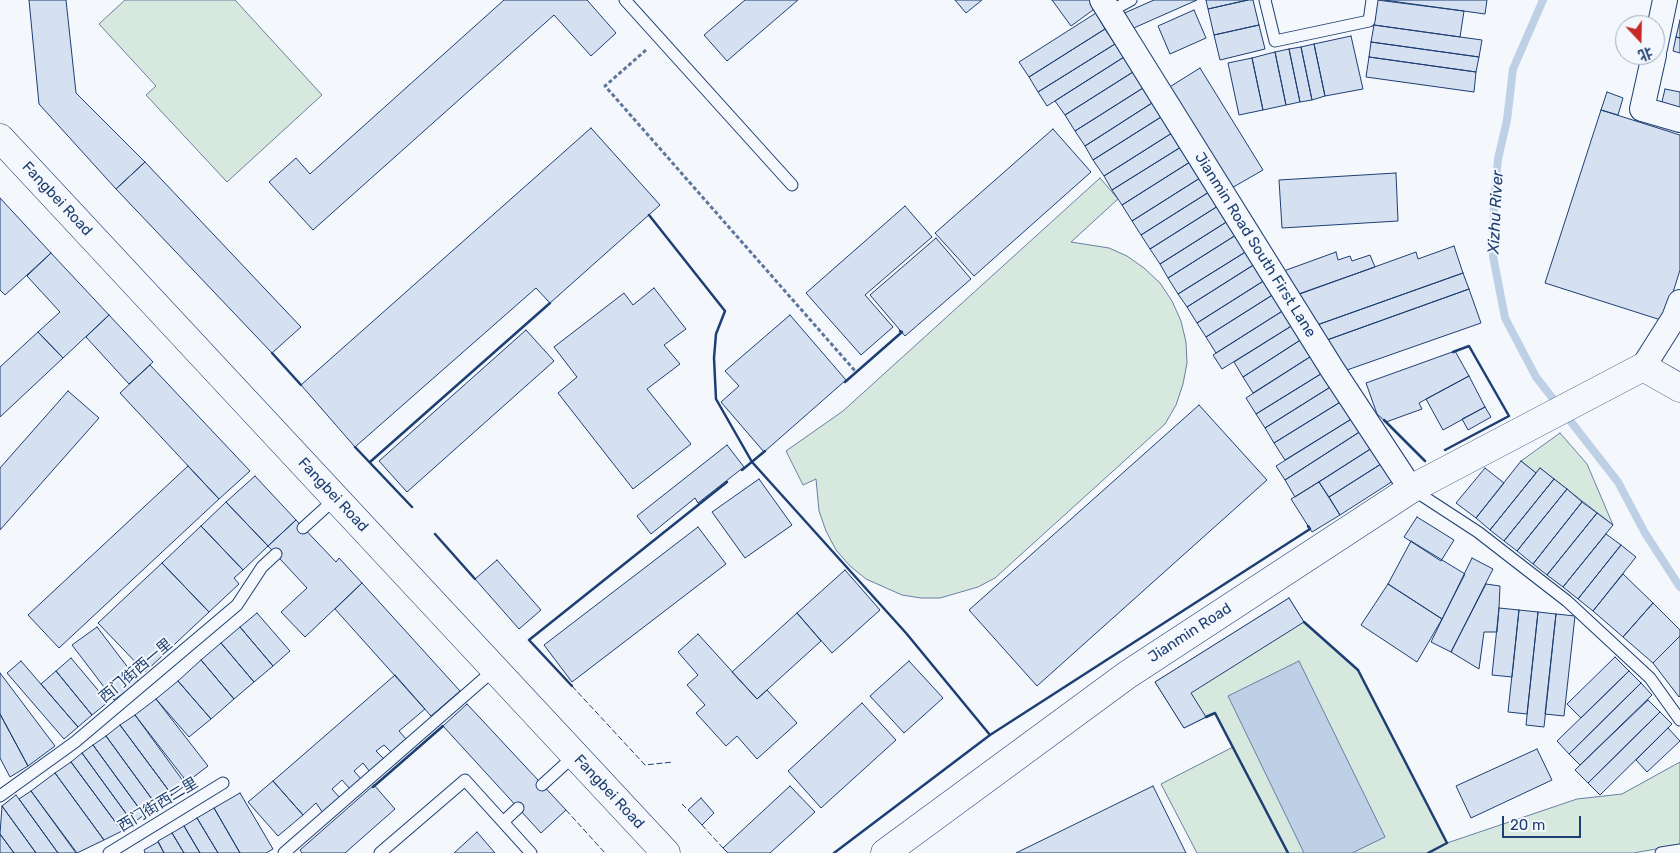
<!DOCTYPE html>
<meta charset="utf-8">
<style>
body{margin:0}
#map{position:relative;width:1680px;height:853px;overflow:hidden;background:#f4f7fb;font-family:Rubik,"Noto Sans SC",sans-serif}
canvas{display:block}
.north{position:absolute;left:1615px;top:15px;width:50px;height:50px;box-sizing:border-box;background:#f4f7fb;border:1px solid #9eadc5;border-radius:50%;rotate:159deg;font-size:14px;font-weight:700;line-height:20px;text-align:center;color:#1d3f73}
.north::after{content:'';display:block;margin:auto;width:18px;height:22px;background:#c62828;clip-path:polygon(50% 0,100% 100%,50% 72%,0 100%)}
.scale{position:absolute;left:1502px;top:816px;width:79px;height:22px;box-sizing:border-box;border:2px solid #1d3f73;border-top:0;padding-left:6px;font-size:15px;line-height:18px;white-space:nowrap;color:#1d3f73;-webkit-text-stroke:4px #f4f7fb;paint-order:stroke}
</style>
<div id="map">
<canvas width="1680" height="853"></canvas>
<div class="north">北</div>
<div class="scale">20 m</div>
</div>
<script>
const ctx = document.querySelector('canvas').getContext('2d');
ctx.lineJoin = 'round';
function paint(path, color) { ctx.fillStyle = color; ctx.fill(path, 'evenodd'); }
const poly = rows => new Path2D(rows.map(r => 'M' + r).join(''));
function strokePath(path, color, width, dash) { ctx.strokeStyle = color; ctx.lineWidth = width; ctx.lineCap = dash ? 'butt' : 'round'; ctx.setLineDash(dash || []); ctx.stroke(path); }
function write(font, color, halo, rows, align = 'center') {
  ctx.font = font + ' Rubik,"Noto Sans SC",sans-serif'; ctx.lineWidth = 4; ctx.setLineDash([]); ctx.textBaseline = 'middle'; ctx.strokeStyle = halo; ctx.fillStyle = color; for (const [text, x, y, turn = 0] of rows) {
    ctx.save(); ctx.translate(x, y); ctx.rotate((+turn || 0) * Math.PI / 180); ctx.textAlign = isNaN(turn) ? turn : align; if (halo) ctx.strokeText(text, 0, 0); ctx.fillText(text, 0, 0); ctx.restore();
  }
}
const green = poly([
 [125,0,235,0,322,95,227,182,146,95,156,86,99,24,125,0],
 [1100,178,1118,199,1071,242,1109,248,1127,256,1144,268,1160,283,1172,301,1181,321,1186,342,1187,363,1183,384,1176,405,1165,424,995,578,978,587,940,598,921,598,902,595,866,579,850,566,836,550,826,531,819,511,816,479,803,485,786,451,843,411,1100,178],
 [1560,433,1587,464,1613,525,1540,468,1536,473,1521,461,1560,433],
 [1289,598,1304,622,1358,670,1447,843,1577,799,1622,794,1680,762,1680,845,1633,853,1197,853,1161,784,1233,747,1215,713,1184,728,1155,682,1289,598]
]);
const water = poly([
 [1299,661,1385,837,1352,853,1304,853,1228,696,1299,661]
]);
const stream = poly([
 [1543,0,1513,69,1507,120,1498,159,1494,203,1493,256,1505,318,1536,377,1618,482,1645,533,1680,587]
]);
const building = poly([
 [29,0,66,0,76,93,145,162,116,189,39,104,29,0],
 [504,0,587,0,616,33,591,56,554,15,313,230,269,182,296,158,310,174,504,0],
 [745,0,798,0,727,61,704,35,745,0],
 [955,0,982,0,966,13,955,0],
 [1052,0,1091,0,1093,10,1071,26,1052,0],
 [1154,0,1197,0,1127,31,1120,15,1154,0],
 [1206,0,1248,0,1208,9,1206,0],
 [1248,0,1253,0,1259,25,1214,35,1208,9,1248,0],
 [1377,0,1464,11,1460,37,1374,25,1377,0],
 [1384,0,1487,0,1485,14,1384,0],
 [1194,10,1206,38,1170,54,1158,26,1194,10],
 [1096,13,1105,29,1029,77,1019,62,1096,13],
 [1680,20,1680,38,1676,37,1680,20],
 [1259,25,1265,49,1220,60,1214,35,1259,25],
 [1374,25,1482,40,1479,57,1371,42,1374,25],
 [1105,29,1115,44,1038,92,1029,77,1105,29],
 [1351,36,1363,89,1325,96,1314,44,1351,36],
 [1676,37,1680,38,1680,53,1673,51,1676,37],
 [1371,42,1479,57,1476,72,1369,57,1371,42],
 [1115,44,1124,57,1047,106,1038,92,1115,44],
 [1314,44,1325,96,1312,100,1301,47,1314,44],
 [1301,47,1312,100,1300,102,1289,49,1301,47],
 [1289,49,1300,102,1286,105,1275,52,1289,49],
 [1275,52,1286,105,1263,110,1252,58,1275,52],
 [1124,57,1133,72,1065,115,1055,101,1124,57],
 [1369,57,1476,72,1474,92,1366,77,1369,57],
 [1252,58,1263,110,1239,115,1228,63,1252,58],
 [1200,68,1263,170,1230,189,1168,88,1200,68],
 [1133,72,1143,88,1075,131,1065,115,1133,72],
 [1143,88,1152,103,1085,146,1075,131,1143,88],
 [1665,89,1680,92,1680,110,1661,106,1665,89],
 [1607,92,1623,98,1618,115,1601,110,1607,92],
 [1152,103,1161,117,1093,160,1085,146,1152,103],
 [1601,110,1680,135,1680,270,1664,321,1545,283,1601,110],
 [1161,117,1172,133,1104,176,1093,160,1161,117],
 [591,128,660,205,550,303,536,288,355,447,301,385,591,128],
 [1053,129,1091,172,974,276,935,233,1053,129],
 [1172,133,1181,147,1112,190,1104,176,1172,133],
 [1181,147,1190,162,1122,205,1112,190,1181,147],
 [145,162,301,327,272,353,116,189,145,162],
 [1190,162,1200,178,1132,221,1122,205,1190,162],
 [1396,173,1398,221,1282,228,1279,180,1396,173],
 [1200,178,1209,192,1141,235,1132,221,1200,178],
 [1209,192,1218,206,1150,249,1141,235,1209,192],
 [0,198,51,253,5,295,0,290,0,198],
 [905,206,932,237,865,295,893,327,861,355,806,293,905,206],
 [1218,206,1228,221,1160,264,1150,249,1218,206],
 [1228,221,1236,235,1168,278,1160,264,1228,221],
 [1236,235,1247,251,1178,294,1168,278,1236,235],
 [936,238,971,279,905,336,870,295,936,238],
 [1454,246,1463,273,1317,325,1297,295,1416,252,1418,259,1454,246],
 [1247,251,1255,264,1187,307,1178,294,1247,251],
 [1336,252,1338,260,1350,256,1352,261,1370,255,1375,267,1290,297,1281,272,1336,252],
 [51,253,109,315,63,358,38,332,60,312,27,276,51,253],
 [1255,264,1265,280,1197,323,1187,307,1255,264],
 [1463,273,1469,289,1327,340,1317,325,1463,273],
 [1265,280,1274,294,1206,337,1197,323,1265,280],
 [654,288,686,329,664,345,680,364,647,389,691,444,633,489,558,393,577,377,554,347,624,293,633,305,654,288],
 [1469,289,1481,323,1347,370,1327,340,1469,289],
 [1274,294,1284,310,1216,353,1206,337,1274,294],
 [1284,310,1293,325,1222,369,1213,355,1284,310],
 [109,315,153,362,129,384,86,337,109,315],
 [790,315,846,380,764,452,721,402,739,386,725,371,790,315],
 [1293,325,1302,339,1243,377,1234,362,1293,325],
 [526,330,554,361,407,492,379,461,526,330],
 [38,332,63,358,0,417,0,367,38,332],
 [1302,339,1313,355,1253,393,1243,377,1302,339],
 [1455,351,1469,376,1419,403,1422,409,1386,422,1377,414,1366,383,1455,351],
 [1313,355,1324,372,1256,414,1246,398,1313,355],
 [150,365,250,471,219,499,120,393,150,365],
 [1324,372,1332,386,1265,428,1256,414,1324,372],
 [1469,376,1485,407,1443,430,1426,399,1469,376],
 [1332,386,1342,401,1274,443,1265,428,1332,386],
 [68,391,99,418,0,530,0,468,68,391],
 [1342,401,1353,418,1285,460,1274,443,1342,401],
 [1199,405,1267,480,1037,686,969,610,1199,405],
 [1485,407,1491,417,1468,430,1462,419,1485,407],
 [1353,418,1361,431,1285,480,1276,466,1353,418],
 [1361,431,1372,448,1295,497,1285,480,1361,431],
 [727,445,744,467,698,503,695,498,651,534,637,516,727,445],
 [1372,448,1381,464,1329,497,1319,482,1372,448],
 [1521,461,1536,473,1490,530,1476,518,1521,461],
 [1381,464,1393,481,1340,515,1329,497,1381,464],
 [188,466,219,499,59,648,28,615,188,466],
 [1485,468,1504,483,1476,518,1456,503,1485,468],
 [1540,468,1554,479,1504,541,1490,530,1540,468],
 [255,476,296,520,268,546,226,502,255,476],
 [759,479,792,525,745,558,712,512,759,479],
 [1554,479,1567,489,1517,551,1504,541,1554,479],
 [1319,482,1340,515,1312,532,1291,499,1319,482],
 [1567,489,1582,502,1533,564,1517,551,1567,489],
 [226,502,268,546,243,570,201,526,226,502],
 [1582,502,1597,513,1547,575,1533,564,1582,502],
 [1597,513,1613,525,1563,587,1547,575,1597,513],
 [1417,517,1454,540,1441,561,1404,537,1417,517],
 [296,520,336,562,339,558,362,583,305,637,281,612,307,588,268,546,296,520],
 [201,526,243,570,234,578,239,584,209,612,162,563,201,526],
 [698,527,726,564,572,682,544,645,698,527],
 [1606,534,1621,545,1578,599,1563,587,1606,534],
 [1411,541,1465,574,1442,619,1388,584,1411,541],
 [1621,545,1636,557,1593,611,1578,599,1621,545],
 [1472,558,1493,569,1451,652,1431,642,1472,558],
 [497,560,541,610,519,629,475,579,497,560],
 [162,563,209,612,145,672,98,623,162,563],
 [845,570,880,610,832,653,797,613,845,570],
 [1623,574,1653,603,1623,637,1593,611,1623,574],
 [362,583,460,691,431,716,335,609,362,583],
 [1388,584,1442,619,1417,662,1361,625,1388,584],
 [1486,584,1500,586,1499,608,1497,632,1484,632,1479,669,1451,652,1486,584],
 [1289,598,1304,622,1191,693,1206,717,1184,728,1155,682,1289,598],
 [1653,603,1680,630,1680,636,1653,663,1623,637,1653,603],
 [1499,608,1519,610,1512,677,1492,675,1499,608],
 [1519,610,1538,612,1527,714,1508,712,1519,610],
 [1538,612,1556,614,1544,727,1526,725,1538,612],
 [257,613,290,651,273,666,240,627,257,613],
 [797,613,821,641,757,699,732,672,797,613],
 [1556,614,1575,616,1564,716,1545,714,1556,614],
 [97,627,139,682,114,700,72,645,97,627],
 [240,627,273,666,254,682,221,643,240,627],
 [698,634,757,699,767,690,797,723,757,759,737,736,726,746,696,713,705,705,687,685,698,675,678,652,698,634],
 [1680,636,1680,696,1679,697,1653,663,1680,636],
 [221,643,254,682,234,699,201,660,221,643],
 [1615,657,1629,671,1581,718,1567,704,1615,657],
 [71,658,108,702,92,715,56,671,71,658],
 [201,660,234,699,211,719,178,681,201,660],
 [21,661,78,727,64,739,7,673,21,661],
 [909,661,943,698,904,733,870,696,909,661],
 [56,671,92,715,78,727,41,684,56,671],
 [1629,671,1641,683,1569,754,1557,741,1629,671],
 [0,673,55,746,28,766,0,714,0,673],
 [395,675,425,709,399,731,407,740,392,753,384,745,376,751,385,760,370,772,363,763,354,771,362,780,350,789,342,780,332,789,340,798,323,813,316,803,303,815,273,781,395,675],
 [178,681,211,719,189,737,156,699,178,681],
 [1641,683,1652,695,1580,765,1569,754,1641,683],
 [156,699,208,766,187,782,135,715,156,699],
 [1648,700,1660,712,1588,783,1575,770,1648,700],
 [862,703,896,740,821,808,788,771,862,703],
 [467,704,566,810,541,833,443,726,467,704],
 [1660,712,1672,724,1600,795,1588,783,1660,712],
 [0,714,28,766,10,777,0,758,0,714],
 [135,715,186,785,172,795,120,725,135,715],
 [120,725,172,795,157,806,106,736,120,725],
 [1668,728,1680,741,1647,772,1636,760,1668,728],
 [106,736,157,806,144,815,93,745,106,736],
 [93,745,144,815,133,823,82,753,93,745],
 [1537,749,1552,780,1471,818,1456,786,1537,749],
 [82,753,133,823,122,831,71,762,82,753],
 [71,762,122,831,104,840,55,773,71,762],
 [55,773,104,840,77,853,31,791,55,773],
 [273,781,303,815,278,836,248,802,273,781],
 [374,785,395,809,345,853,302,853,300,850,374,785],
 [790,786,815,812,770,853,728,853,723,848,790,786],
 [1153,786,1186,853,1016,853,1153,786],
 [31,791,76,853,58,853,19,799,31,791],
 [240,793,273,849,266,853,240,853,214,808,240,793],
 [16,795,19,799,58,853,36,853,2,806,16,795],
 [701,798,714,813,702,825,688,810,701,798],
 [2,806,36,853,14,853,0,834,2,806],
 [214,808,240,853,218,853,197,818,214,808],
 [197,818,218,853,200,853,184,826,197,818],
 [184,826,200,853,184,853,172,833,184,826],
 [477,832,495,853,454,853,477,832],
 [172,833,184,853,164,853,158,841,172,833],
 [0,834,14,853,0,853,0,834],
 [158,842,164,853,145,853,144,850,158,842]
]);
const path = poly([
 [646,50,605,86,856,372]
]);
const lane = poly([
 [625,0,792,185],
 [1265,0,1275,41,1369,21,1372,0],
 [1109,12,1131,0],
 [1412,489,1478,532,1567,601,1650,678,1680,720],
 [303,528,336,498],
 [542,785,575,755],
 [0,796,75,742,237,605,262,567,276,554],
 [503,822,518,808],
 [109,853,223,783],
 [284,853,495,669],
 [380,853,465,780,531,853],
 [1661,853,1680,850]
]);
const street = poly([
 [1102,0,1332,369,1411,489],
 [1655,48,1665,0],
 [1654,55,1642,109,1680,120],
 [1643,367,1674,318,1680,302]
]);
const secondary = poly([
 [0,138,666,853],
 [885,853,1127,675,1411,489,1643,367,1680,388]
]);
const fence = poly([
 [572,686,645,765,673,762],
 [682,804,688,810],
 [566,810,605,853],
 [702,825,723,848]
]);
const wall = poly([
 [649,215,725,311,716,334,714,358,716,399,752,462,906,633,990,735,1310,529,1308,526],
 [272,353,301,385],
 [845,382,902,332,900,331],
 [1384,420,1425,461],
 [355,447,412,507],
 [1445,450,1509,416,1469,346,1453,352],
 [370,462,550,303],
 [742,470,765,451],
 [435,534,475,579],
 [1304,622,1358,670,1447,843,1428,853],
 [572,686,529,640,727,482],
 [1206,717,1215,713,1288,853],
 [373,787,443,726],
 [834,853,990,735]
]);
const streetNames = [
 ["Fangbei Road",57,199,47],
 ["Jianmin Road South First Lane",1255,245,58],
 ["Fangbei Road",333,495,47],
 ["Jianmin Road",1190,633,-33],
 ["西门街西一里",136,671,-40],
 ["Fangbei Road",609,792,47],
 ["西门街西二里",158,805,-31]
];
const waterNames = [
 ["Xizhu River",1496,212,-87]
];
paint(green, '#d7e8df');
strokePath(green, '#687fa3', 1);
paint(water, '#bed0e5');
strokePath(water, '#687fa3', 1);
strokePath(stream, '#bed0e5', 8);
paint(building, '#d5e0f0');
strokePath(building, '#1d3f73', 1);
strokePath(lane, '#1d3f73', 13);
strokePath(street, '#1d3f73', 26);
strokePath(secondary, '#1d3f73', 29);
strokePath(path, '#5e769c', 3, [4, 2.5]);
strokePath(lane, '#f4f7fb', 11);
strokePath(street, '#f4f7fb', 24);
strokePath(secondary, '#f4f7fb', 28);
strokePath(fence, '#1d3f73', 1, [6, 2.5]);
strokePath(wall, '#1d3f73', 2.5);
write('15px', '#1d3f73', '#f4f7fb', streetNames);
write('italic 16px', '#1d3f73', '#f4f7fb', waterNames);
</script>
